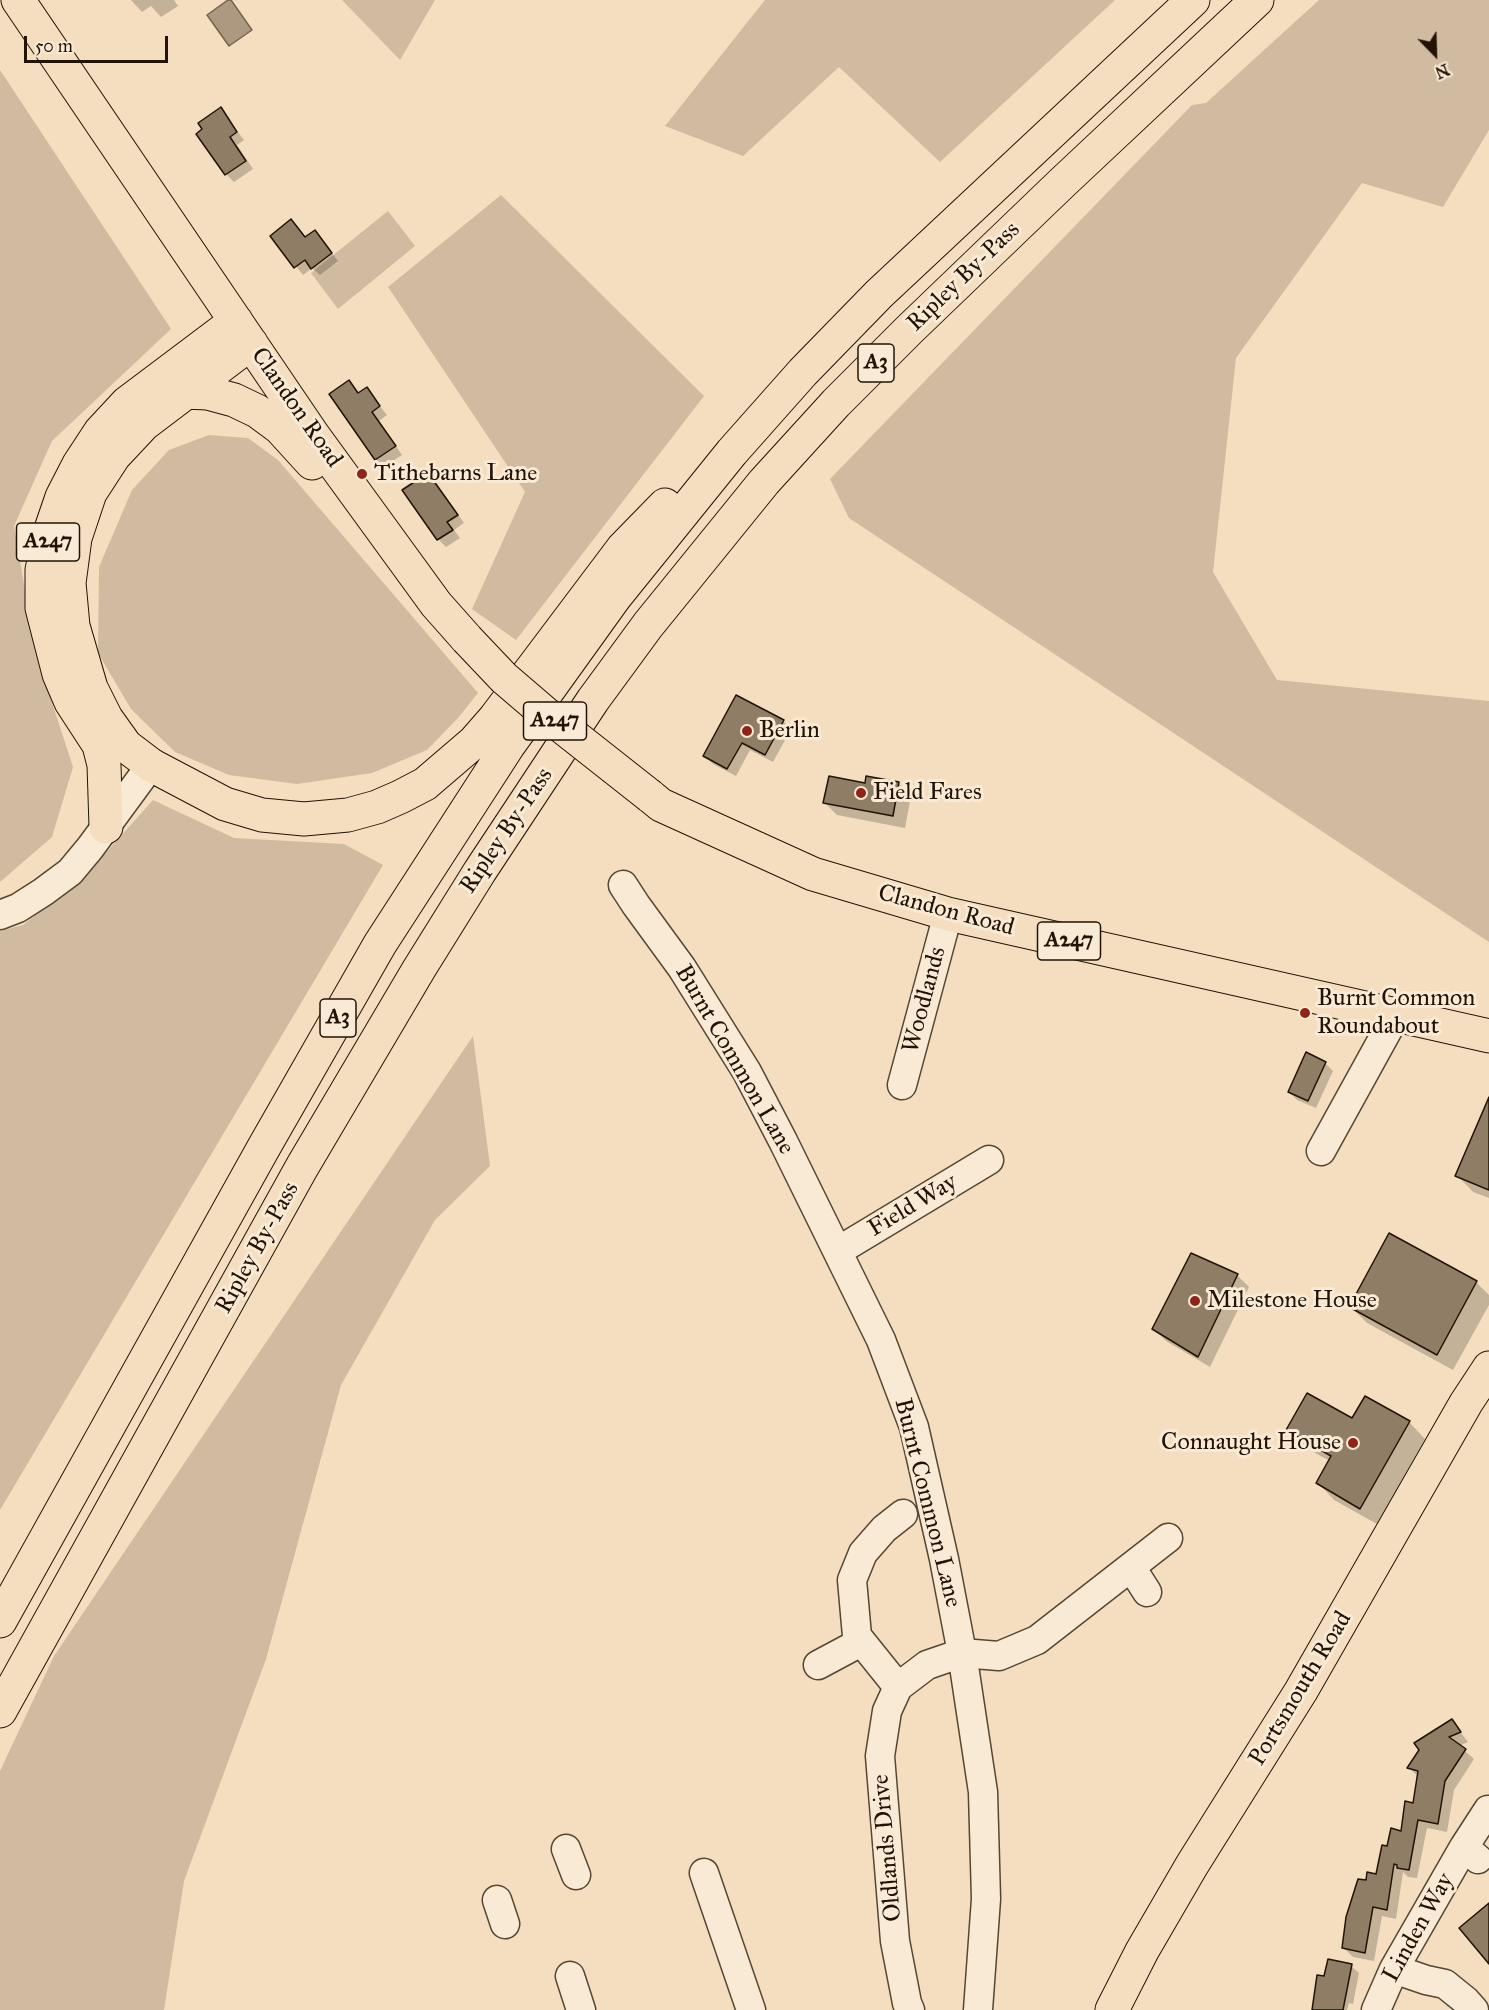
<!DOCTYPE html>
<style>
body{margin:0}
#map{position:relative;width:1489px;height:2010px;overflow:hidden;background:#f4debf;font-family:"IM FELL Great Primer",serif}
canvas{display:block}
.north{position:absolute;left:1405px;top:24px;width:60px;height:60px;-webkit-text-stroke:4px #f8ead5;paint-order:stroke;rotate:157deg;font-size:16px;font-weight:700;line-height:24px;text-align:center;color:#221306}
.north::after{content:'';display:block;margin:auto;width:21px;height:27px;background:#221306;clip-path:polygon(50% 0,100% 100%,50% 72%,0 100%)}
.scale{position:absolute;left:24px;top:36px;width:144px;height:27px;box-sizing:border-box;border:3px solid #221306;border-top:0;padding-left:8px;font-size:18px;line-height:21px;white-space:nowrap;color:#221306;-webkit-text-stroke:4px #f8ead5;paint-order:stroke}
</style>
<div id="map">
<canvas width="1489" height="2010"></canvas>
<div class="north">N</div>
<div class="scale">50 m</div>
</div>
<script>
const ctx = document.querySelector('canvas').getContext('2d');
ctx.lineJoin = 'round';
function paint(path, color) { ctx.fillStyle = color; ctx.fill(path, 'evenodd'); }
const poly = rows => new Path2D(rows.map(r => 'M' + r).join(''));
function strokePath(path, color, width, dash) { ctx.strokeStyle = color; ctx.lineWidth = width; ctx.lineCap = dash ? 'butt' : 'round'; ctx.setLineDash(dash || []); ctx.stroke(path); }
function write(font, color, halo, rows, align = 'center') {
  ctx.font = font + ' "IM FELL Great Primer",serif'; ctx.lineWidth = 6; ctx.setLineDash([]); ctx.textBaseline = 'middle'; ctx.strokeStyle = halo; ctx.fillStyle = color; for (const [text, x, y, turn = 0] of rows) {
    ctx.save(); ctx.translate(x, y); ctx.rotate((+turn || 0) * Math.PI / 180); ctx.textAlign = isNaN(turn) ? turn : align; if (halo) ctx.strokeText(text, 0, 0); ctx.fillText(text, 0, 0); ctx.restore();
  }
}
const green = poly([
 [342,0,435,0,400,60],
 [765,0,1115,0,940,162,839,67,743,156,665,126],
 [1319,0,1489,0,1489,130,1443,207,1362,183,1236,358,1213,572,1277,680,1489,701,1489,942,849,518,830,479,1192,105,1206,103],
 [0,70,171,329,52,441,14,526,36,654,73,767,52,837,0,882],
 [501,195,704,396,516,640,472,609,525,492,388,287],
 [388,211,415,246,338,309,311,273],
 [209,435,248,438,278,460,478,693,458,718,427,750,372,773,297,784,229,775,175,752,131,709,98,653,99,567,132,490,169,450],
 [153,800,234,838,344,844,383,865,0,1510,0,931,23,925,84,877],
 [473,1036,490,1166,435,1220,341,1385,266,1659,184,1881,164,2010,0,2010,0,1771,54,1656]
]);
const water = poly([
 [228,0,231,0,252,30,229,46,207,15,228,0]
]);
const shadow = poly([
 [131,0,174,0,178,6,161,17,151,6,142,12],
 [220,109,244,140,237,145,253,169,234,182,226,174],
 [291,221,306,238,322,240,338,261,320,275,312,268,303,275,272,236],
 [349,382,359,393,366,389,387,415,379,421,402,455,384,467,376,459,331,394],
 [428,475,436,482,464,523,454,530,460,538,446,547,438,539,405,491],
 [783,721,791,729,773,762,750,750,736,776,713,764,705,756],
 [867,778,899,784,911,796,905,828,837,815,825,803,866,785],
 [1325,1063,1333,1071,1316,1108,1297,1100,1289,1092],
 [1489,1101,1489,1198,1473,1192,1457,1175],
 [1390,1235,1476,1282,1489,1295,1489,1305,1453,1370,1367,1323,1351,1307],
 [1237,1275,1249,1287,1210,1367,1166,1341,1154,1329],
 [1353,1420,1409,1422,1425,1439,1377,1524,1334,1500,1318,1483,1330,1461,1304,1447,1288,1430],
 [1452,1721,1468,1742,1459,1746,1474,1759,1454,1790,1447,1832,1427,1828,1417,1878,1408,1877,1403,1872,1396,1919,1382,1916,1374,1961,1353,1957,1344,1948,1367,1882,1377,1876,1388,1848,1403,1832,1414,1805,1419,1777,1409,1768],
 [1351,1966,1359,1973,1353,2004,1349,2003,1347,2010,1313,2010,1325,1977]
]);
const building = poly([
 [221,107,237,132,230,137,246,161,225,175,196,134,202,129,198,123,221,107],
 [291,219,305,237,315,230,332,253,311,269,305,260,294,268,270,236,291,219],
 [349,380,358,393,367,387,380,406,372,412,396,446,375,460,329,394,349,380],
 [428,473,458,515,447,522,453,530,437,540,402,490,428,473],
 [736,695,784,720,765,755,742,743,727,769,703,756,736,695],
 [829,776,865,783,866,776,899,782,893,816,823,803,829,776],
 [1306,1052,1326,1062,1308,1101,1288,1092,1306,1052],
 [1489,1097,1489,1190,1455,1176,1489,1097],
 [1389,1233,1477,1281,1437,1355,1349,1307,1389,1233],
 [1191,1253,1238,1274,1198,1357,1152,1329,1191,1253],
 [1307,1393,1352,1418,1365,1396,1410,1421,1360,1509,1316,1483,1331,1456,1286,1430,1307,1393],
 [1452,1719,1461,1732,1449,1737,1466,1749,1445,1781,1438,1824,1418,1820,1409,1870,1397,1868,1397,1865,1394,1864,1387,1910,1373,1907,1365,1953,1342,1948,1346,1917,1358,1879,1366,1880,1367,1872,1376,1874,1382,1845,1387,1846,1391,1828,1401,1831,1405,1801,1413,1803,1418,1771,1407,1768,1419,1750,1414,1743,1452,1719],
 [1489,1903,1489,1964,1459,1928,1489,1903],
 [1328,1959,1352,1964,1343,2010,1312,2010,1317,1975,1324,1976,1328,1959]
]);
const minor = poly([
 [623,885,636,905,682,968,747,1072,783,1141,881,1340,914,1427,944,1559,962,1653,983,1792,986,1899,978,2010],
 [0,915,18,908,43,892,70,872,90,848,151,765],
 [902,1085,948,914],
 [1321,1151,1396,1015],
 [838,1251,989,1160],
 [1131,1567,1147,1592],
 [818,1665,861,1642],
 [898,1687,857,1636,852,1580,863,1553,884,1529,903,1514],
 [1464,1847,1488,1810],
 [566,1849,576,1875],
 [704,1873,751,2010],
 [497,1900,505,1924],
 [1394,1969,1426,1980,1445,1984,1466,2001,1474,2010],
 [570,1976,581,2010],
 [910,2010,907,2003,895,1941,880,1756,887,1711,898,1687,927,1665,962,1653,999,1656,1037,1640,1168,1538],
 [1376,2010,1394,1969,1464,1847,1478,1859]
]);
const major = poly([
 [18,0,313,435,436,604,467,639],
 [184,392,208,393,234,400,257,411,280,428,312,463],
 [151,765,126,746,106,718,91,688,73,626,69,583,75,538,90,493,114,456,144,424,251,343],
 [650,796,661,805,813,874,948,914,1489,1036],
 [106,827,104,765,99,745,71,702,59,674,42,608,42,570,50,532,62,497,79,464,100,432,127,403,236,321],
 [1112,2010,1142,1951,1192,1865,1301,1691,1466,1403,1489,1368]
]);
const highway = poly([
 [151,765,225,804,262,815,304,819,348,815,377,807,400,797,425,784,474,742,495,718,623,548,665,505],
 [0,1621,264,1147,380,944,508,746,615,597,732,452,803,372,879,294,1193,0],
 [0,1711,302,1167,419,969,480,871,593,700,648,625,764,482,836,403,909,330,1062,183,1257,0]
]);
const majorBridge = poly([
 [467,639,504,678,546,714,650,796]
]);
const markers = [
 [362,474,6,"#8f2418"],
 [747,731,6,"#8f2418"],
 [861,793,6,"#8f2418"],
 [1305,1013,6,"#8f2418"],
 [1195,1301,6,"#8f2418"],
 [1353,1443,6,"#8f2418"]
];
const shields = [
 [876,363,36],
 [48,542,63],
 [555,721,63],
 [1069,941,63],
 [338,1018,36]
];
const shieldNames = [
 ["A3",876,363],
 ["A247",48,542],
 ["A247",555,721],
 ["A247",1069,941],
 ["A3",338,1018]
];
const streetNames = [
 ["Ripley By-Pass",964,277,-44],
 ["Clandon Road",296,408,55],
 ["Ripley By-Pass",507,831,-56],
 ["Clandon Road",946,911,15],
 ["Woodlands",925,1000,-75],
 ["Burnt Common Lane",734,1060,60],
 ["Field Way",913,1206,-31],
 ["Ripley By-Pass",258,1248,-61],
 ["Burnt Common Lane",927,1503,76],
 ["Portsmouth Road",1301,1689,-59],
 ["Oldlands Drive",888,1848,-95],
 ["Linden Way",1419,1928,-61]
];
const poiNames = [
 ["Tithebarns Lane",374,474],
 ["Berlin",759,731],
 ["Field Fares",873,793],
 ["Burnt Common",1317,999],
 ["Roundabout",1317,1027],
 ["Milestone House",1207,1301],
 ["Connaught House",1341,1443,"right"]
];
paint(green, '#d0bba0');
paint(water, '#ad9980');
strokePath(water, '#75634f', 1.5);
paint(shadow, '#0003');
paint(building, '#8f7d66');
strokePath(building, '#221306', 1.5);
strokePath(minor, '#564634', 31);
strokePath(major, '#221306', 35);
strokePath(highway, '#221306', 35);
strokePath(minor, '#f8ead5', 28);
strokePath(major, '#f4debf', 33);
strokePath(highway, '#f4debf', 33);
strokePath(majorBridge, '#221306', 35, []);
strokePath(majorBridge, '#f4debf', 33);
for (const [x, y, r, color] of markers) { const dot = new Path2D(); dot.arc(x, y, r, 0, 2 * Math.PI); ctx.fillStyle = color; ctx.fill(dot); strokePath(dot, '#f8ead5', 2); }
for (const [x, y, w] of shields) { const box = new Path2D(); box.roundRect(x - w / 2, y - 19, w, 38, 4.5); ctx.fillStyle = '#f8ead5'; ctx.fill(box); strokePath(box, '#221306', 1.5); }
write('bold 22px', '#221306', null, shieldNames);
write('24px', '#221306', '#f8ead5', streetNames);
write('24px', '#221306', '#f8ead5', poiNames, 'left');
</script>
